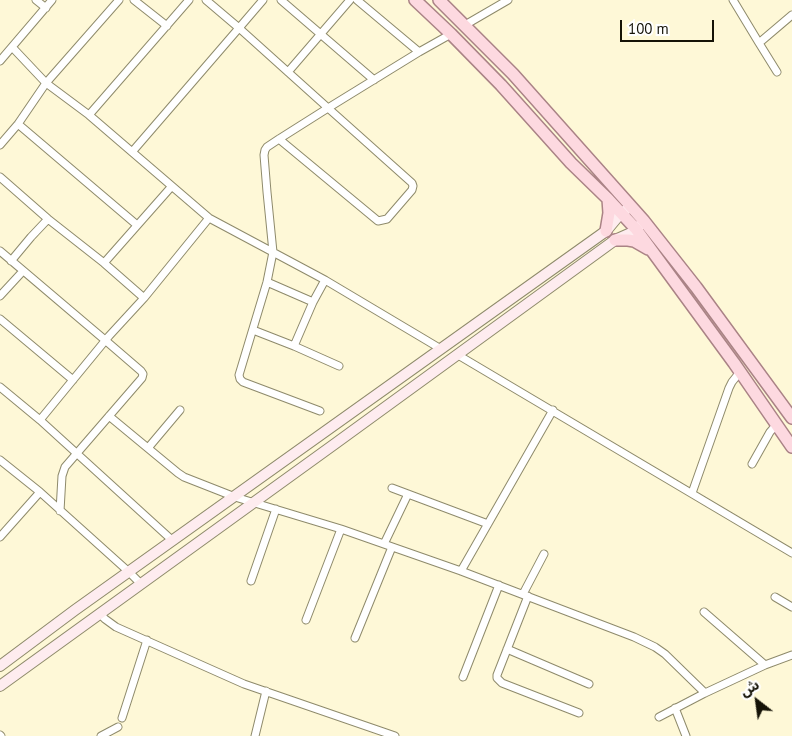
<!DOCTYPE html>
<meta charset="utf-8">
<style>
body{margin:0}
#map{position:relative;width:792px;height:736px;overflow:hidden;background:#fef8d7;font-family:"PT Sans","Noto Sans Arabic",sans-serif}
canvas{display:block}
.north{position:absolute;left:732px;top:676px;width:50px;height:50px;-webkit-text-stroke:4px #fff;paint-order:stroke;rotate:330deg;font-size:14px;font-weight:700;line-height:20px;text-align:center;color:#151307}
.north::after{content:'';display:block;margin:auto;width:18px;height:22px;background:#151307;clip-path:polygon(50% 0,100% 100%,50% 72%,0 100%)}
.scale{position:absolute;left:620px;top:20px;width:94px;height:22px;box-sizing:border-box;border:2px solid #151307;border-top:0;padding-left:6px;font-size:15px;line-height:18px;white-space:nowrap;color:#151307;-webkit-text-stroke:4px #fff;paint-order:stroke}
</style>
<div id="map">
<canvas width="792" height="736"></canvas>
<div class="north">ش</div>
<div class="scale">100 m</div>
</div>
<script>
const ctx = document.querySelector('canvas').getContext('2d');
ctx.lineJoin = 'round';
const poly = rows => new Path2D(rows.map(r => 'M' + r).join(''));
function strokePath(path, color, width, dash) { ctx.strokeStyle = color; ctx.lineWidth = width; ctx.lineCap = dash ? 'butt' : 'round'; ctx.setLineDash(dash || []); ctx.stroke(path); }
const minor = poly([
 [36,0,46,8],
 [134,0,167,26],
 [263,0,239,28,328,108,419,52,451,34],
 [281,0,374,80],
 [357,0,419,52],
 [733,0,759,43,792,15],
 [465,25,508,0],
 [759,43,777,72],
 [12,47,46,83,89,115,209,218,325,280,441,349],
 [0,61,52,0],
 [288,72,350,0],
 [89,115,189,0],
 [18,124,137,225],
 [279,139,378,221,387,219,412,190,413,186,412,183,328,108,279,139,267,147,265,150,264,155,267,192,273,252,267,282,239,375,240,379,243,382,320,411],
 [0,145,18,124,46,83,119,0],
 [132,152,239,28,206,0],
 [0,177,48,219,104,263,144,298],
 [0,251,105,340,141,371,143,374,142,378,65,467,62,476,60,511],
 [11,261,31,237,48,219],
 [104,263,172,186],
 [267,282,313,302],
 [0,296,23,271],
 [0,319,73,380],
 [253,330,294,346,339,366],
 [294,346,313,302,325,280],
 [458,355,792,553],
 [0,387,40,420,173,541],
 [109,416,178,473,184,477,235,497,341,529,461,571,634,637,655,647,665,654,705,693],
 [40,420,109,336,144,298,209,218],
 [148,448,180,410],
 [0,460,40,492,129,572,141,584],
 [752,464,770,432,777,424],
 [392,488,488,524],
 [692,493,729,388,732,382,740,372],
 [0,537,40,492],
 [384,544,408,494],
 [461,571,553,410],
 [251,581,276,509],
 [523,594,544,554],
 [528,596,497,675,497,678,502,683,579,713],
 [775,597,792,607],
 [704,612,765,665],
 [100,614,105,619,116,627,244,684,395,736],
 [306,620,341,529],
 [355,638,392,547],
 [507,649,589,684],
 [463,677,499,585],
 [675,708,686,736],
 [659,717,705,693,765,665,792,655],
 [122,718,147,640],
 [0,735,1,736],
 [101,736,118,727],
 [255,736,266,691]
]);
const secondary = poly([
 [0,666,75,610,606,231,621,213,626,210],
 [0,686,336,443,615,240,633,232,642,223]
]);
const primary = poly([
 [415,0,451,34,501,85,571,163,608,199,636,229,734,363,792,447],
 [439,0,513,74,644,221,696,287,792,418],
 [606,231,609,213,608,199],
 [615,240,628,240,634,241,648,249]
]);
strokePath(minor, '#8e8a6b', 9);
strokePath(secondary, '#8e8a6b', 12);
strokePath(primary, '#aa8386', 14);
strokePath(minor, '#fff', 7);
strokePath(secondary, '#feecef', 10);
strokePath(primary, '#fdd9e0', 11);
</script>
